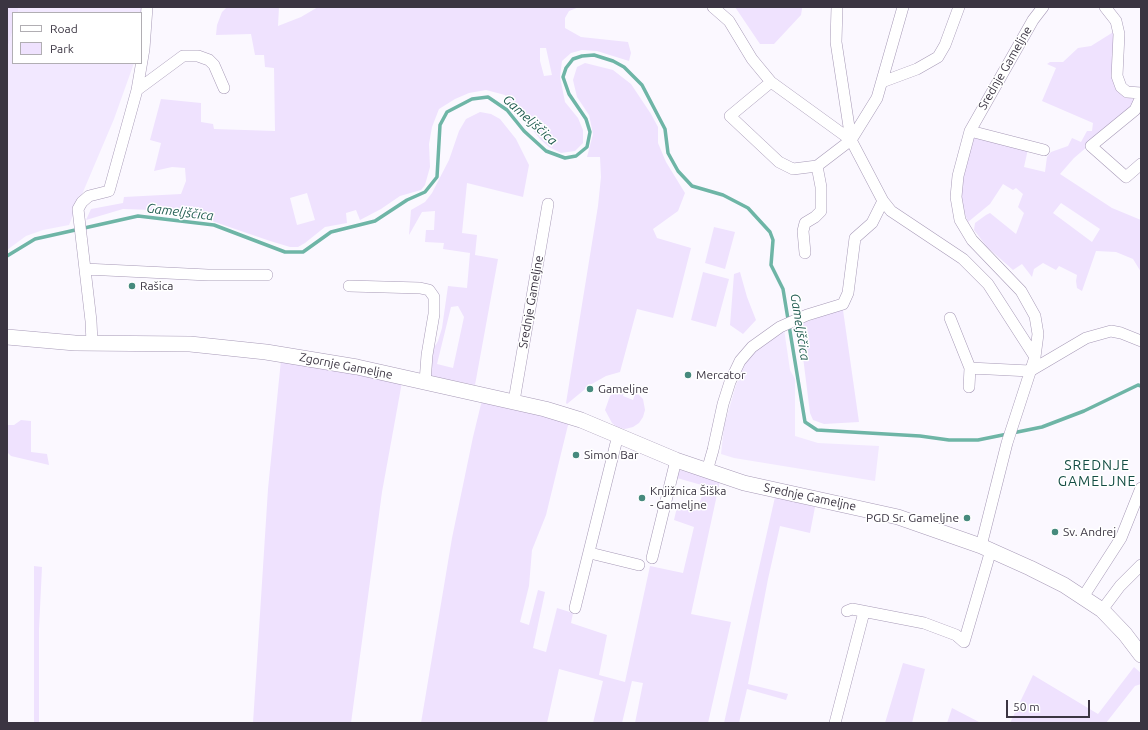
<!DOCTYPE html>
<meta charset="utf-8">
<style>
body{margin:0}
#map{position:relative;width:1148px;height:730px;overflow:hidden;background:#fbf8ff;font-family:Ubuntu,sans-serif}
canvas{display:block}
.frame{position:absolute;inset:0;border:8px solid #3b3542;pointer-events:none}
.legend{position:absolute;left:12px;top:12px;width:130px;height:52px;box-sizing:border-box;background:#fff;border:1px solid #b1aeb3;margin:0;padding:5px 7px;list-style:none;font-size:12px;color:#3b3542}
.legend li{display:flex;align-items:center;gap:8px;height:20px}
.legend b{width:20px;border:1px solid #b1aeb3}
.scale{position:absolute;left:1006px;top:700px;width:84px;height:18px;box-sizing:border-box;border:2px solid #3b3542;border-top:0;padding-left:5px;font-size:12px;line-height:14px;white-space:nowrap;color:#3b3542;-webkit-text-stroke:3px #fff;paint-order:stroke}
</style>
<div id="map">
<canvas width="1148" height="730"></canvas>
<div class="frame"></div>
<ul class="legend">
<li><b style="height:5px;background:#fff"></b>Road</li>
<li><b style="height:11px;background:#efe2fe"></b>Park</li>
</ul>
<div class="scale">50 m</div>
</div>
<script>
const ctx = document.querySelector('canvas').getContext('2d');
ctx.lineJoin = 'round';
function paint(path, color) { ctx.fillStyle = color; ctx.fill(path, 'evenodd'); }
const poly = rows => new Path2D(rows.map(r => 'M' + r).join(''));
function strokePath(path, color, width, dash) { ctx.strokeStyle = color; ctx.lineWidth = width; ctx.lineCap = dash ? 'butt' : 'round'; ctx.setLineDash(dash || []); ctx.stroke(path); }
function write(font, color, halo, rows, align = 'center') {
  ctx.font = font + ' Ubuntu,sans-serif'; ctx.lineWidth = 3; ctx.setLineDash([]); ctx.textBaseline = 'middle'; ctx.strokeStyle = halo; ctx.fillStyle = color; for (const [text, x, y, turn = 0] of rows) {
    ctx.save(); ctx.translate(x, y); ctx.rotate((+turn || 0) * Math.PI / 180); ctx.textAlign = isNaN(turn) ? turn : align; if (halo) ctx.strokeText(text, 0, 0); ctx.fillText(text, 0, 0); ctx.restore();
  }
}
const built = poly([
 [19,7,142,7,141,24,141,13,18,13],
 [13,29,13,63,134,63,114,119,69,225,43,230,26,236,7,250,7,50],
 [784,329,790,370,795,379,795,436,818,443,879,446,875,481,734,458,721,454,724,426,736,385,745,364,755,350]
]);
const green = poly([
 [7,7,19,7,18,13,13,13,13,29,7,50],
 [227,7,279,7,278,26,301,17,318,7,579,7,569,11,565,18,565,28,581,37,628,42,631,53,629,61,597,51,582,50,571,53,562,61,560,77,565,102,578,118,583,130,583,143,575,151,561,153,549,147,540,139,505,95,486,90,469,93,455,99,439,109,432,127,429,144,430,167,425,185,421,190,400,196,381,209,360,220,356,210,346,213,347,223,325,227,305,243,298,247,290,247,270,241,209,220,153,210,123,209,86,220,91,209,123,203,124,197,181,194,186,181,185,168,172,167,154,171,161,143,150,140,161,99,201,103,201,122,213,124,214,129,275,131,274,68,265,67,264,55,255,55,251,34,216,35,217,25,222,12],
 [540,48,546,48,552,75,544,76,540,61],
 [307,193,315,220,297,225,290,198],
 [735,7,802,7,802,9,801,15,774,44,760,44],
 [1115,31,1112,62,1113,81,1120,93,1134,100,1134,107,1074,158,1060,174,1112,208,1141,220,1141,272,1133,259,1116,252,1096,251,1082,291,1077,288,1076,281,1077,275,1059,266,1056,270,1043,263,1034,269,1032,277,1022,264,1013,270,987,247,974,230,975,223,986,215,990,213,1016,234,1024,213,1018,207,1023,194,1016,188,1013,190,1003,184,990,204,968,222,961,204,962,181,973,136,1028,149,1024,167,1045,172,1047,157,1051,152,1068,146,1072,138,1081,142,1087,131,1092,131,1093,123,1042,101,1056,68,1047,64,1050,62,1063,62,1078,48,1091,46],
 [1061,203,1100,229,1092,242,1053,213],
 [585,63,613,70,631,84,651,114,658,127,658,143,666,162,685,193,678,211,653,229,657,238,691,248,673,318,637,309,620,372,606,376,590,385,567,404,566,403,598,206,601,177,600,157,587,157,593,134,589,115,577,97,573,80,577,67],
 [480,112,491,114,500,119,516,139,529,165,523,197,467,183,462,233,477,235,475,255,498,259,475,385,434,377,430,374,432,351,438,341,442,328,448,286,467,288,470,253,443,249,444,243,425,242,426,230,434,230,435,211,422,212,409,235,411,210,425,202,432,193,449,160,459,131,466,119],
 [458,306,464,317,453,368,437,364,451,307],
 [714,227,735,232,725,269,705,263],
 [703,272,729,279,716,327,691,320],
 [740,272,747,297,756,320,743,334,730,325,734,274],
 [843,310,859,422,824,424,813,420,810,413,799,325,834,311],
 [281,360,402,382,382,492,351,723,253,723,268,489],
 [625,389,623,396,633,400,636,392,643,399,645,410,643,417,639,423,633,427,625,429,618,428,612,423,605,410,610,396,615,392],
 [482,400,569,421,546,515,532,550,529,586,520,622,529,625,538,590,545,592,533,648,546,652,557,608,573,613,571,623,607,635,599,675,625,682,650,566,683,573,694,527,674,520,678,503,698,508,705,486,677,478,677,474,680,470,720,481,691,614,731,622,708,723,635,723,643,683,632,681,622,723,593,723,603,681,559,669,547,723,421,723,452,538,473,437],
 [21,420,31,421,31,452,47,454,49,465,11,456,7,452,7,425,14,425],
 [775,497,815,507,810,533,780,526,768,579,748,684,788,694,786,700,747,689,739,723,724,723],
 [34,566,42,567,39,629,39,723,34,723],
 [903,663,925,669,912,723,885,723],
 [1134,667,1141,673,1141,684,1135,686,1106,723,1010,723,1033,675,1098,714],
 [952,708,981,723,947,723]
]);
const stream = poly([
 [7,256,35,239,138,216,214,225,285,252,303,252,331,232,375,221,407,200,425,192,437,177,440,125,447,112,472,99,488,97,507,110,524,131,546,151,565,158,576,156,587,147,590,132,586,119,569,94,563,77,566,68,573,59,582,56,594,55,613,61,624,67,642,85,665,129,668,153,678,171,692,186,723,195,748,208,770,232,773,240,771,265,783,289,805,422,817,430,920,436,949,440,978,440,1042,427,1084,411,1138,385,1141,386]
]);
const street = poly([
 [713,7,729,21,752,59,771,82,851,140],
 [837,7,836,42,851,140,883,201,891,211,963,259,988,284,1035,357],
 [1105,7,1116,21,1119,34,1117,76,1121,87,1127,92,1141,93],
 [771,82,730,116,779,162,793,169,817,166,851,140,877,98,903,7],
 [882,82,917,69,938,57,945,45,959,7],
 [137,90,183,56,198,56,209,60,214,65,224,88],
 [1141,97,1135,110,1091,146,1126,177,1141,164],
 [970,131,1044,150],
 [805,253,803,231,805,223,815,217,821,211,821,187,817,166],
 [85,269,208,275,267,275],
 [349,286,420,288,429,290,434,297,434,314,427,355,425,382],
 [950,318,970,368,969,387],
 [92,343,91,321,78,209,82,202,89,196,109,191,137,90,144,49,147,7],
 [970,368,1030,371,1086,338,1111,331,1121,333,1141,341],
 [514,401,548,204],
 [707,471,713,450,723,404,730,382,740,361,752,347,780,327,807,315,843,304,848,293,855,238,872,223,883,201],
 [981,546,1007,443,1035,357,1038,334,1035,316,1021,291,972,240,960,220,956,197,958,176,970,131,1033,20,1043,7],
 [590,553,639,565],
 [652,558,676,460],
 [1083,597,1121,538,1141,488],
 [575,608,618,435],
 [1102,610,1120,586,1141,565],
 [847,611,852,609,924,623,956,635,964,642,991,550],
 [835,723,864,612]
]);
const secondary = poly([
 [7,337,75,343,190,344,266,352,357,367,545,409,581,420,676,460,744,483,898,517,981,546,1030,568,1064,585,1102,610,1125,634,1141,655]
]);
const markers = [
 [132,286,4,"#468a7d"],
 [688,375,4,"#468a7d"],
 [590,389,4,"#468a7d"],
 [576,455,4,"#468a7d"],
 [642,498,4,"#468a7d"],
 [967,518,4,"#468a7d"],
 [1055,532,4,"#468a7d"]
];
const streetNames = [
 ["Srednje Gameljne",1005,68,-60],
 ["Srednje Gameljne",531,302,-80],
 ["Zgornje Gameljne",346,366,11],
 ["Srednje Gameljne",810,497,12]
];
const poiNames = [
 ["Rašica",140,286],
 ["Mercator",696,375],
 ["Gameljne",598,389],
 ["Simon Bar",584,455],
 ["Knjižnica Šiška",650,491],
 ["- Gameljne",650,505],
 ["PGD Sr. Gameljne",959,518,"right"],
 ["Sv. Andrej",1063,532]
];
const waterNames = [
 ["Gameljščica",530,120,42],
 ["Gameljščica",180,212,7],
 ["Gameljščica",800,327,81]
];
const quarterNames = [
 ["SREDNJE",1097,465],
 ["GAMELJNE",1097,481]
];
paint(built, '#f2e8ff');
paint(green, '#efe2fe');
strokePath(stream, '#6eb5a6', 3.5);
strokePath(street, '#a79ab7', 12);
strokePath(secondary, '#a79ab7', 16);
strokePath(street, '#fff', 11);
strokePath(secondary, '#fff', 15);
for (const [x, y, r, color] of markers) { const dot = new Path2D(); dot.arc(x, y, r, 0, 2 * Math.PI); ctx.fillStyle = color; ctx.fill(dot); strokePath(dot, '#fff', 1.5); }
write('12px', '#3b3542', '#fff', streetNames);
write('12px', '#3b3542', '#fff', poiNames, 'left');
write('italic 13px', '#255f54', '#fff', waterNames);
ctx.letterSpacing = '1px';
write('14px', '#144d44', '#fff', quarterNames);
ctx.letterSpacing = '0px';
</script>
